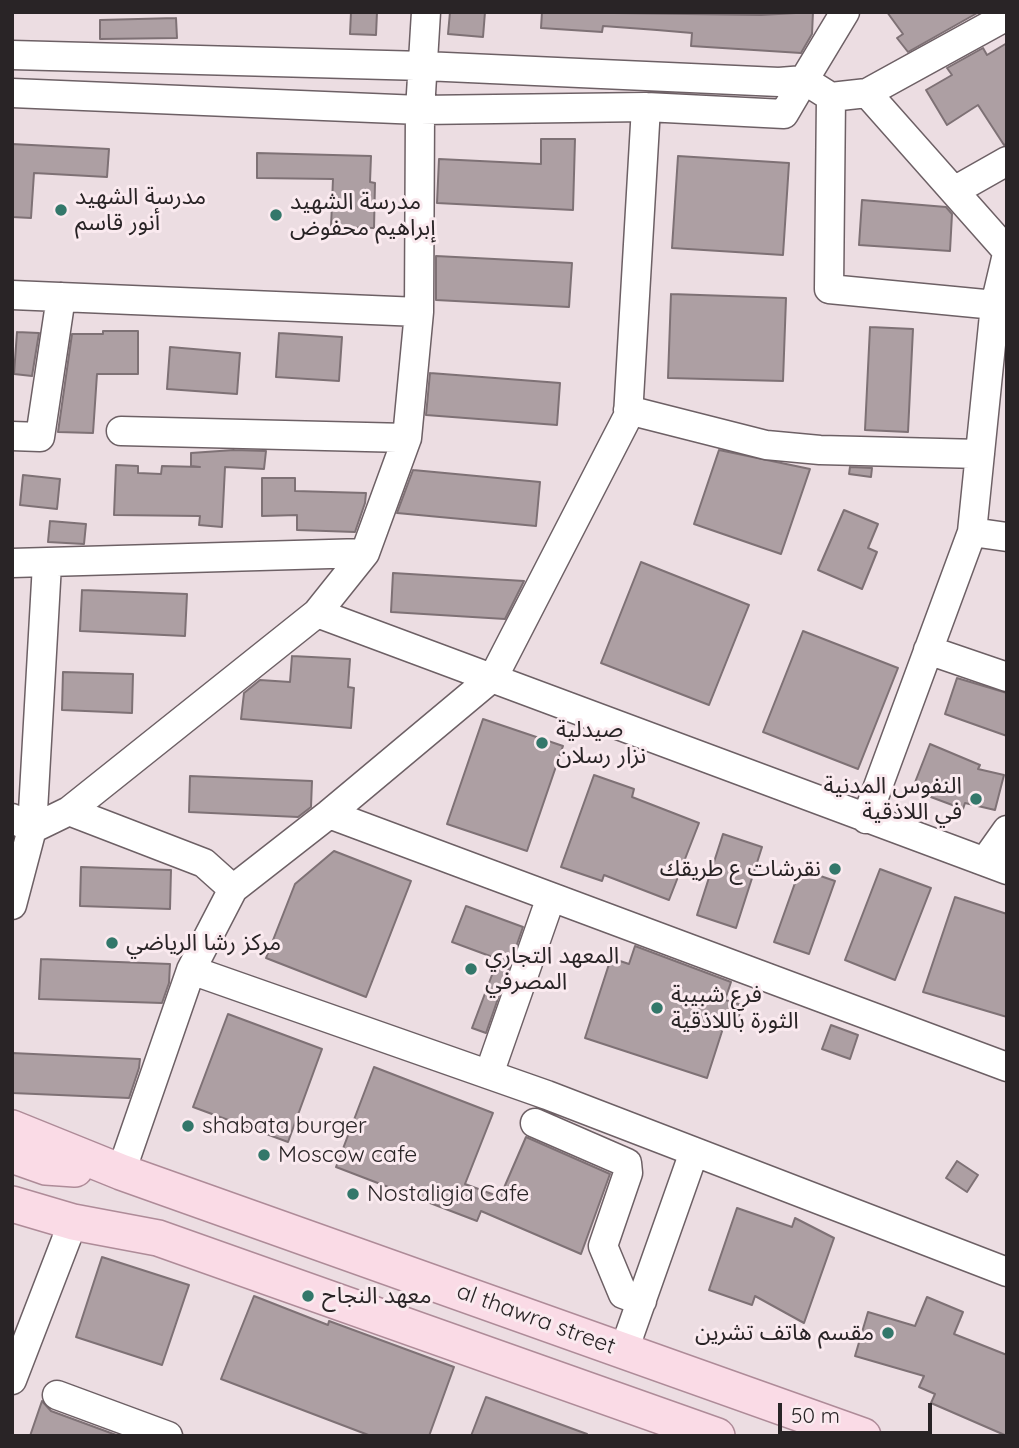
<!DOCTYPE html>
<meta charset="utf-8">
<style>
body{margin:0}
#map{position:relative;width:1019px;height:1448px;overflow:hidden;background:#ecdde2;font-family:Quicksand,sans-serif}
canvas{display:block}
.frame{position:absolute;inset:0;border:14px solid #292426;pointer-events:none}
.scale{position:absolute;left:778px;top:1403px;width:154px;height:32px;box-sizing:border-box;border:4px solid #292426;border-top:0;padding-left:9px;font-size:21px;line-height:24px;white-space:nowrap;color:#292426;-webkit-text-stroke:5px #faeaef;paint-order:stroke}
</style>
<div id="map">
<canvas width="1019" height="1448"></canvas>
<div class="frame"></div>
<div class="scale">50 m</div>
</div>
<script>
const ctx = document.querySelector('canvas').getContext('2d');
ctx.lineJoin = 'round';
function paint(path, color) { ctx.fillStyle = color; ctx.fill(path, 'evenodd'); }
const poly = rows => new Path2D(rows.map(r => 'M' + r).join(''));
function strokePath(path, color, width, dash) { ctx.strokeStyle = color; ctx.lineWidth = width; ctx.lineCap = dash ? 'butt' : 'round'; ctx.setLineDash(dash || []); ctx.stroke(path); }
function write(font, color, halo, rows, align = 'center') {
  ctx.font = font + ' Quicksand,"Noto Sans Arabic",sans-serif'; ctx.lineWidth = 6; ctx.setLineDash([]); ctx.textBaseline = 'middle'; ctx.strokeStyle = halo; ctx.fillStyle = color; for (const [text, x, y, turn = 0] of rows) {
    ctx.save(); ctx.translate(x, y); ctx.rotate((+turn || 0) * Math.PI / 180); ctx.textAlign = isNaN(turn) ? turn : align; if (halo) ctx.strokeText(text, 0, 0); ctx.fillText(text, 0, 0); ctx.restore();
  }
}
const building = poly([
 [351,12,377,12,376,35,350,34,351,12],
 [450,12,485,12,483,37,448,34,450,12],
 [542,12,761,15,813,12,812,34,801,53,691,46,692,33,657,30,603,26,602,32,541,28,542,12],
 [887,12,979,12,908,52,897,38,903,34,887,12],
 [176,18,177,38,100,39,100,20,176,18],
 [1007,43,1007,144,1004,145,978,105,947,125,926,90,952,75,947,68,983,48,987,55,1007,43],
 [541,139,575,139,573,210,437,203,439,159,541,164,541,139],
 [12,144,109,149,107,177,34,173,31,218,12,217,12,144],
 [257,153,371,156,370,182,375,183,374,228,331,227,333,179,257,178,257,153],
 [678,156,789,163,783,255,672,248,678,156],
 [862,200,946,207,952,214,950,251,859,245,862,200],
 [436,256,572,263,569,307,436,300,436,256],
 [671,294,786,298,783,381,668,378,671,294],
 [870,327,913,329,908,432,865,430,870,327],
 [103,331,138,331,138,374,97,374,93,433,58,432,72,334,103,334,103,331],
 [17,332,39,333,32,376,14,374,17,332],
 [279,333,342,337,339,381,276,377,279,333],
 [170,347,240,353,237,394,167,389,170,347],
 [430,373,560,383,557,425,426,415,430,373],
 [234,450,266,451,264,469,225,467,222,527,199,525,200,516,114,515,116,465,138,466,138,473,161,474,162,466,200,467,191,466,191,453,234,450],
 [719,450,810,469,781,554,694,524,719,450],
 [850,467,872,468,871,477,849,474,850,467],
 [413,470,540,482,536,526,397,513,413,470],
 [23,475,60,479,57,509,20,505,23,475],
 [262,478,295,478,295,491,366,493,365,503,355,532,297,530,297,515,262,516,262,478],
 [844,510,878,524,868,548,877,552,862,589,818,570,844,510],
 [50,521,86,524,84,544,48,542,50,521],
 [641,562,749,605,709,705,601,663,641,562],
 [393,573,524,581,505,619,391,612,393,573],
 [82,590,187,594,185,636,80,631,82,590],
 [803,631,898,668,858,769,763,732,803,631],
 [292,656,350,659,348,687,354,688,351,728,241,719,244,693,260,680,290,682,292,656],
 [63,672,133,674,132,713,62,710,63,672],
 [957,678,1007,693,1007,736,945,714,957,678],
 [483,719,563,746,527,851,447,824,483,719],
 [930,744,980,765,978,769,1004,775,995,810,965,803,963,809,912,790,930,744],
 [594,775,634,789,632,797,699,823,669,900,604,875,602,881,561,867,594,775],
 [190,776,312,781,311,807,298,817,189,812,190,776],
 [723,834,762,847,736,928,697,915,723,834],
 [334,851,411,881,366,997,266,958,295,884,334,851],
 [81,867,171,870,170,909,80,906,81,867],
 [800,869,835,881,809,954,774,942,800,869],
 [880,869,931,888,895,980,845,960,880,869],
 [955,897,1007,914,1007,1017,923,992,955,897],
 [466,906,523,927,486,1033,472,1028,498,959,452,942,466,906],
 [635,946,731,982,725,1000,742,1005,736,1026,725,1022,707,1078,585,1038,611,958,629,964,635,946],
 [41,959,170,964,169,983,162,1003,39,999,41,959],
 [228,1014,322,1049,288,1142,193,1107,228,1014],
 [831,1025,858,1035,850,1059,822,1049,831,1025],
 [12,1053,140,1059,139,1068,129,1098,12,1093,12,1053],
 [374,1067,493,1113,465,1184,500,1197,526,1137,610,1174,581,1254,481,1211,477,1221,336,1167,374,1067],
 [957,1161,978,1175,967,1192,946,1178,957,1161],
 [737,1208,792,1227,795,1218,834,1238,804,1323,755,1296,752,1305,709,1290,737,1208],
 [102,1257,189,1285,162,1365,76,1337,102,1257],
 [254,1296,328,1325,329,1321,454,1367,429,1436,371,1436,221,1379,254,1296],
 [927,1297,963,1312,954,1334,1007,1355,1007,1436,931,1403,935,1394,919,1387,924,1376,855,1356,868,1312,915,1326,927,1297],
 [486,1397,587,1434,586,1436,471,1436,486,1397],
 [42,1401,51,1411,119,1436,30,1436,42,1401]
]);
const minor = poly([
 [845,12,804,80,831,97,867,93,1007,251],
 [12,55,424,66,779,82,804,80,784,114,646,107,420,110,12,93],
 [867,93,1007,16],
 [831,97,829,289,995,305],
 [954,191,1007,161],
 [12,295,419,312],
 [628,410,766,445,820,450,980,454],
 [121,431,407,438],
 [12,436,40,437,61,297],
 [972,532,1007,537],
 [12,563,365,553],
 [317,613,1007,870],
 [928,650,1007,677],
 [69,811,204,863,233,889],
 [329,814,1007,1067],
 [12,818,32,829,69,811,317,613,365,553,407,438,419,312,420,110,426,12],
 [866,819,972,532,995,305,1007,254],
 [985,861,1007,830],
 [12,905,32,829,47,564],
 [191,970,547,1095,1007,1272],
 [489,1074,551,897],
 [535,1123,627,1163,628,1173,603,1246,623,1294,642,1301],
 [121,1172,191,970,233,889,329,814,494,676,628,416,646,107],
 [624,1350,694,1152],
 [12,1380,73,1222],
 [57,1395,168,1436]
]);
const major = poly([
 [12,1128,121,1172,863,1436],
 [12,1155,46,1167,75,1169],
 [12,1204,73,1222,158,1238,717,1436]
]);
const markers = [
 [61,210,7,"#33776a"],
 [276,215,7,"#33776a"],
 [542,743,7,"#33776a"],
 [976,799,7,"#33776a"],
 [835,869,7,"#33776a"],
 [112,943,7,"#33776a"],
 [471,969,7,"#33776a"],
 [657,1008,7,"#33776a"],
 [188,1126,7,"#33776a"],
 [264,1155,7,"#33776a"],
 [353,1194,7,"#33776a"],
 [308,1296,7,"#33776a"],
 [888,1333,7,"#33776a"]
];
const poiNames = [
 ["مدرسة الشهيد",75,197],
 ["أنور قاسم",75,223],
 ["مدرسة الشهيد",290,202],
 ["إبراهيم محفوض",290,228],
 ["صيدلية",556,730],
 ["نزار رسلان",556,756],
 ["النفوس المدنية",962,786,"right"],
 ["في اللاذقية",962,812,"right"],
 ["نقرشات ع طريقك",821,869,"right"],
 ["مركز رشا الرياضي",126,943],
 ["المعهد التجاري",485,956],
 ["المصرفي",485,982],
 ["فرع شبيبة",671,995],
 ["الثورة باللاذقية",671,1021],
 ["shabata burger",202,1126],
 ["Moscow cafe",278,1155],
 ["Nostaligia Cafe",367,1194],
 ["معهد النجاح",322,1296],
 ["مقسم هاتف تشرين",874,1333,"right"]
];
const streetNames = [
 ["al thawra street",536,1319,20]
];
paint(building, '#ad9fa3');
strokePath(building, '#7e7175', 2);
strokePath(minor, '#6d6065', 31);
strokePath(major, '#ae8b98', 38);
strokePath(minor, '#fff', 28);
strokePath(major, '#fadbe6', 35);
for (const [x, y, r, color] of markers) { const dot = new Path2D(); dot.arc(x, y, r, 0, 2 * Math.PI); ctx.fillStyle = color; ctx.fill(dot); strokePath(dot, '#faeaef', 2.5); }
write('23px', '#292426', '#faeaef', poiNames, 'left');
write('23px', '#292426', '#faeaef', streetNames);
</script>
